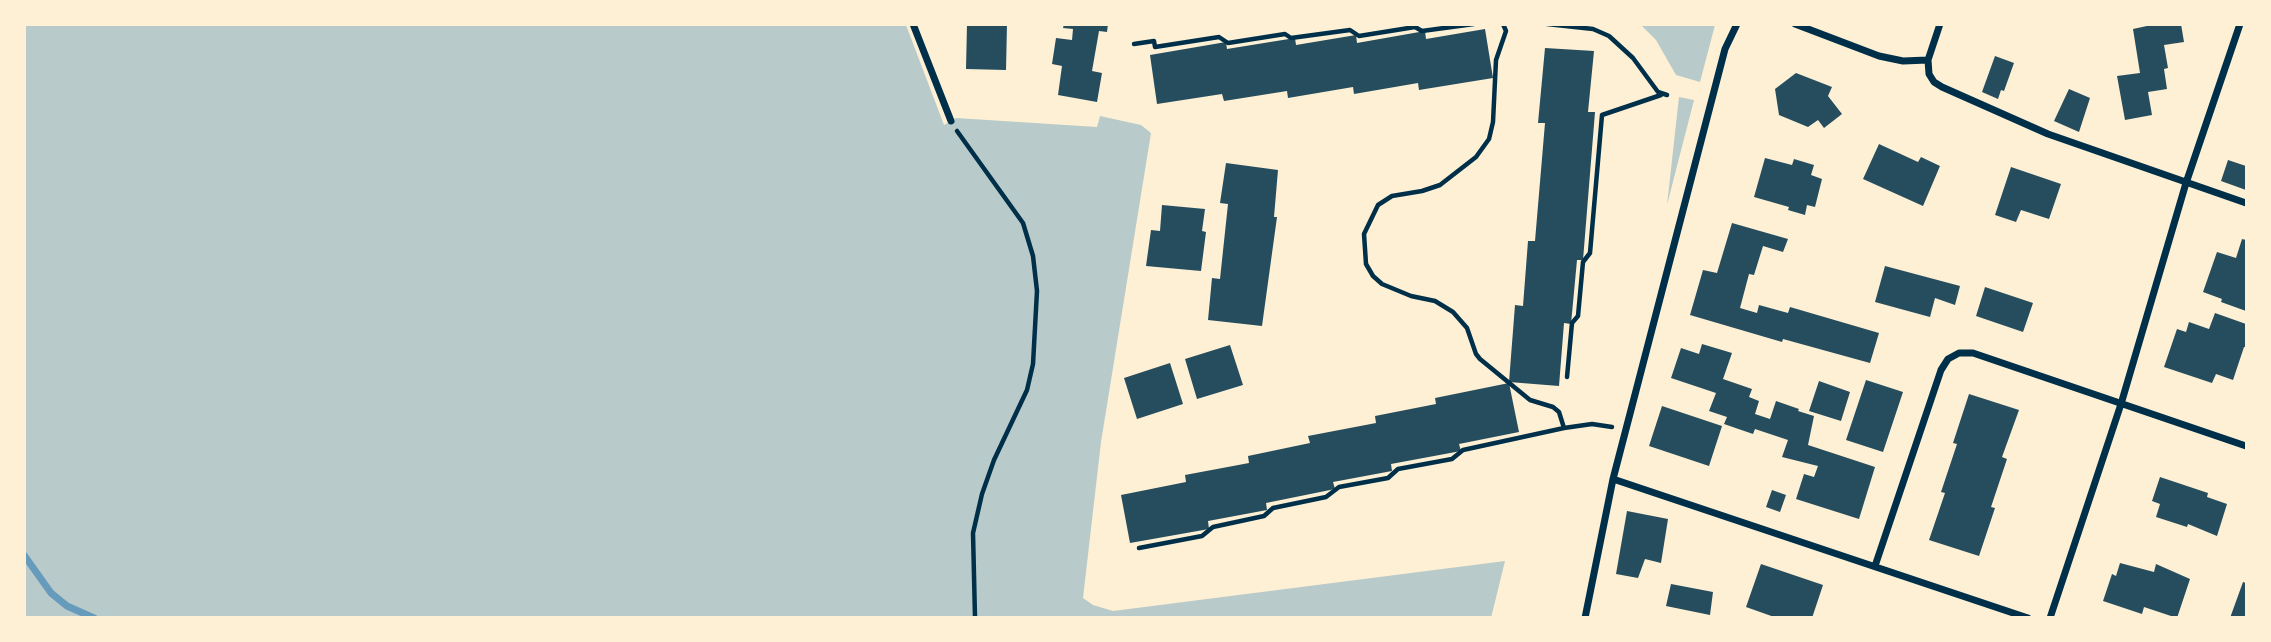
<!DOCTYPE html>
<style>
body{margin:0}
#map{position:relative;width:2271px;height:642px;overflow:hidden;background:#fdf0d5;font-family:"Space Grotesk",sans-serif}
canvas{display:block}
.frame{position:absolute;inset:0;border:26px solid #fdf0d5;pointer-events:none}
</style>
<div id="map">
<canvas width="2271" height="642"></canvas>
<div class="frame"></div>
</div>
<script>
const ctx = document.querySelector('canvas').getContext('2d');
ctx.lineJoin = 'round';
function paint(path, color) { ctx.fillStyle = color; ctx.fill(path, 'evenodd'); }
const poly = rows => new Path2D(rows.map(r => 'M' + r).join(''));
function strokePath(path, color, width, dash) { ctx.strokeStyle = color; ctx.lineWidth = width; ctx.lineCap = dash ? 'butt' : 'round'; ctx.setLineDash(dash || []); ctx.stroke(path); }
const green = poly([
 [25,24,906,25,944,125,956,118,1097,127,1100,116,1141,125,1151,133,1101,442,1083,598,1093,605,1113,611,1505,561,1491,618,25,617],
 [1641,25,1715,25,1700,82,1676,75,1656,40],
 [1679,97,1694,100,1667,205]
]);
const stream = poly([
 [24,555,51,593,67,606,94,618]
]);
const building = poly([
 [967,24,1007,24,1006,70,966,69],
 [1064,24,1108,24,1107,32,1099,31,1092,71,1102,73,1097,102,1058,95,1062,66,1052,64,1056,38,1072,40,1073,29,1063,28],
 [2156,24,2181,24,2184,42,2164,45,2168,68,2164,69,2167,89,2148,92,2152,115,2125,120,2117,76,2140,73,2133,29],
 [1485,29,1493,78,1419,90,1418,83,1354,94,1353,87,1288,98,1287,91,1224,101,1222,94,1157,104,1150,55,1226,42,1227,49,1295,38,1296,45,1356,35,1357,43,1425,31,1426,39],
 [1545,48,1594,51,1588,112,1595,112,1583,260,1577,260,1571,324,1564,323,1559,386,1509,382,1515,305,1523,306,1528,241,1535,241,1545,123,1538,123],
 [1995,56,2014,63,2004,91,2001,90,1998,99,1982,92],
 [1796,73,1832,87,1828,96,1842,114,1824,128,1818,120,1808,127,1779,115,1775,89],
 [2069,89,2090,98,2079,132,2054,121],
 [1879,144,1918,162,1921,157,1940,166,1923,206,1863,179],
 [1765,158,1792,165,1794,159,1814,165,1811,175,1822,179,1815,207,1807,205,1805,215,1788,210,1789,207,1754,197],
 [2228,160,2246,166,2246,190,2221,181],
 [1226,163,1278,170,1274,217,1277,217,1262,326,1208,320,1212,278,1220,279,1228,204,1220,203],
 [2011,167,2061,184,2049,219,2021,210,2016,222,1995,215],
 [1162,205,1205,209,1202,231,1206,232,1201,271,1146,266,1151,230,1160,231],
 [1732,223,1788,239,1783,252,1763,246,1754,275,1749,274,1740,308,1757,313,1759,305,1788,313,1790,307,1879,333,1870,363,1783,339,1782,342,1690,315,1703,270,1717,273],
 [2242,239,2246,240,2246,311,2221,302,2222,299,2203,292,2217,252,2236,258],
 [1885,266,1960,286,1955,305,1935,298,1930,317,1875,302],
 [1985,287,2033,303,2023,332,1976,316],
 [2215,313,2246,324,2246,347,2244,347,2233,380,2216,374,2212,383,2164,367,2177,329,2186,332,2189,322,2209,329],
 [1702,344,1732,353,1723,379,1752,389,1749,397,1759,401,1755,414,1770,419,1776,401,1799,409,1798,411,1814,416,1808,445,1875,467,1859,519,1796,499,1804,474,1814,477,1818,466,1782,457,1788,440,1755,429,1753,434,1724,424,1727,417,1709,411,1716,393,1671,378,1681,348,1699,354],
 [1230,345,1243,385,1197,399,1185,359],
 [1170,363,1183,404,1137,419,1124,378],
 [1866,380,1903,392,1883,452,1846,440],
 [1819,381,1850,392,1841,421,1809,411],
 [1509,383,1519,432,1459,444,1461,451,1391,464,1392,471,1333,482,1335,489,1266,503,1267,510,1208,521,1209,529,1130,543,1121,495,1186,482,1185,475,1249,463,1248,456,1310,443,1308,436,1376,423,1375,416,1436,404,1435,398],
 [1969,394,2019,410,2002,457,2007,459,1991,507,1995,508,1979,556,1929,540,1945,493,1941,492,1957,444,1953,443],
 [1662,406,1722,426,1709,466,1649,446],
 [2160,477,2208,493,2207,497,2227,504,2217,536,2188,524,2187,527,2156,517,2160,504,2152,501],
 [1772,490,1786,495,1780,512,1766,507],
 [1627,511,1668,519,1661,563,1645,559,1638,578,1616,574],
 [2120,563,2154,572,2156,564,2190,579,2177,618,2144,607,2142,614,2103,601,2112,574,2116,576],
 [1761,564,1823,585,1812,618,1777,618,1746,607],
 [2243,582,2246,583,2246,618,2230,618],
 [1671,584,1713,592,1710,615,1666,606]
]);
const path = poly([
 [1547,24,1593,29,1609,36,1633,58,1658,92,1667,95],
 [1134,44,1154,41,1155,47,1219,37,1228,43,1285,34,1291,38,1350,30,1359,36,1415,27,1422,31,1474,24],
 [957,131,1023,223,1033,256,1037,291,1033,364,1027,390,994,460,982,494,973,533,975,618],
 [1567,377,1572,323,1578,316,1583,262,1590,253,1602,115,1661,95],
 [1564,428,1592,424,1612,427],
 [1139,548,1202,536,1213,527,1264,516,1273,508,1326,497,1339,487,1388,478,1398,469,1452,459,1463,450,1564,428,1559,412,1553,407,1530,400,1480,359,1476,354,1467,328,1453,312,1435,301,1411,296,1382,284,1373,276,1366,264,1364,234,1378,205,1392,196,1422,191,1440,185,1476,157,1489,139,1493,122,1496,60,1506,31,1503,24]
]);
const minor = poly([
 [913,24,951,121],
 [1795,24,1879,56,1903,61,1928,60,1929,74,1934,82,1942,87,2048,134,2246,203],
 [1928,60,1940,24],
 [1613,479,2028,618],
 [1875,566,1941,370,1948,359,1959,353,1973,353,2246,446],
 [1585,618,1613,479,1725,49,1737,24],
 [2050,618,2121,404,2186,183,2240,24]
]);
paint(green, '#b9caca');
strokePath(stream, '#669bbc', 7);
paint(building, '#264d5e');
strokePath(path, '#003049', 4.5);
strokePath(minor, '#003049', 7);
</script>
